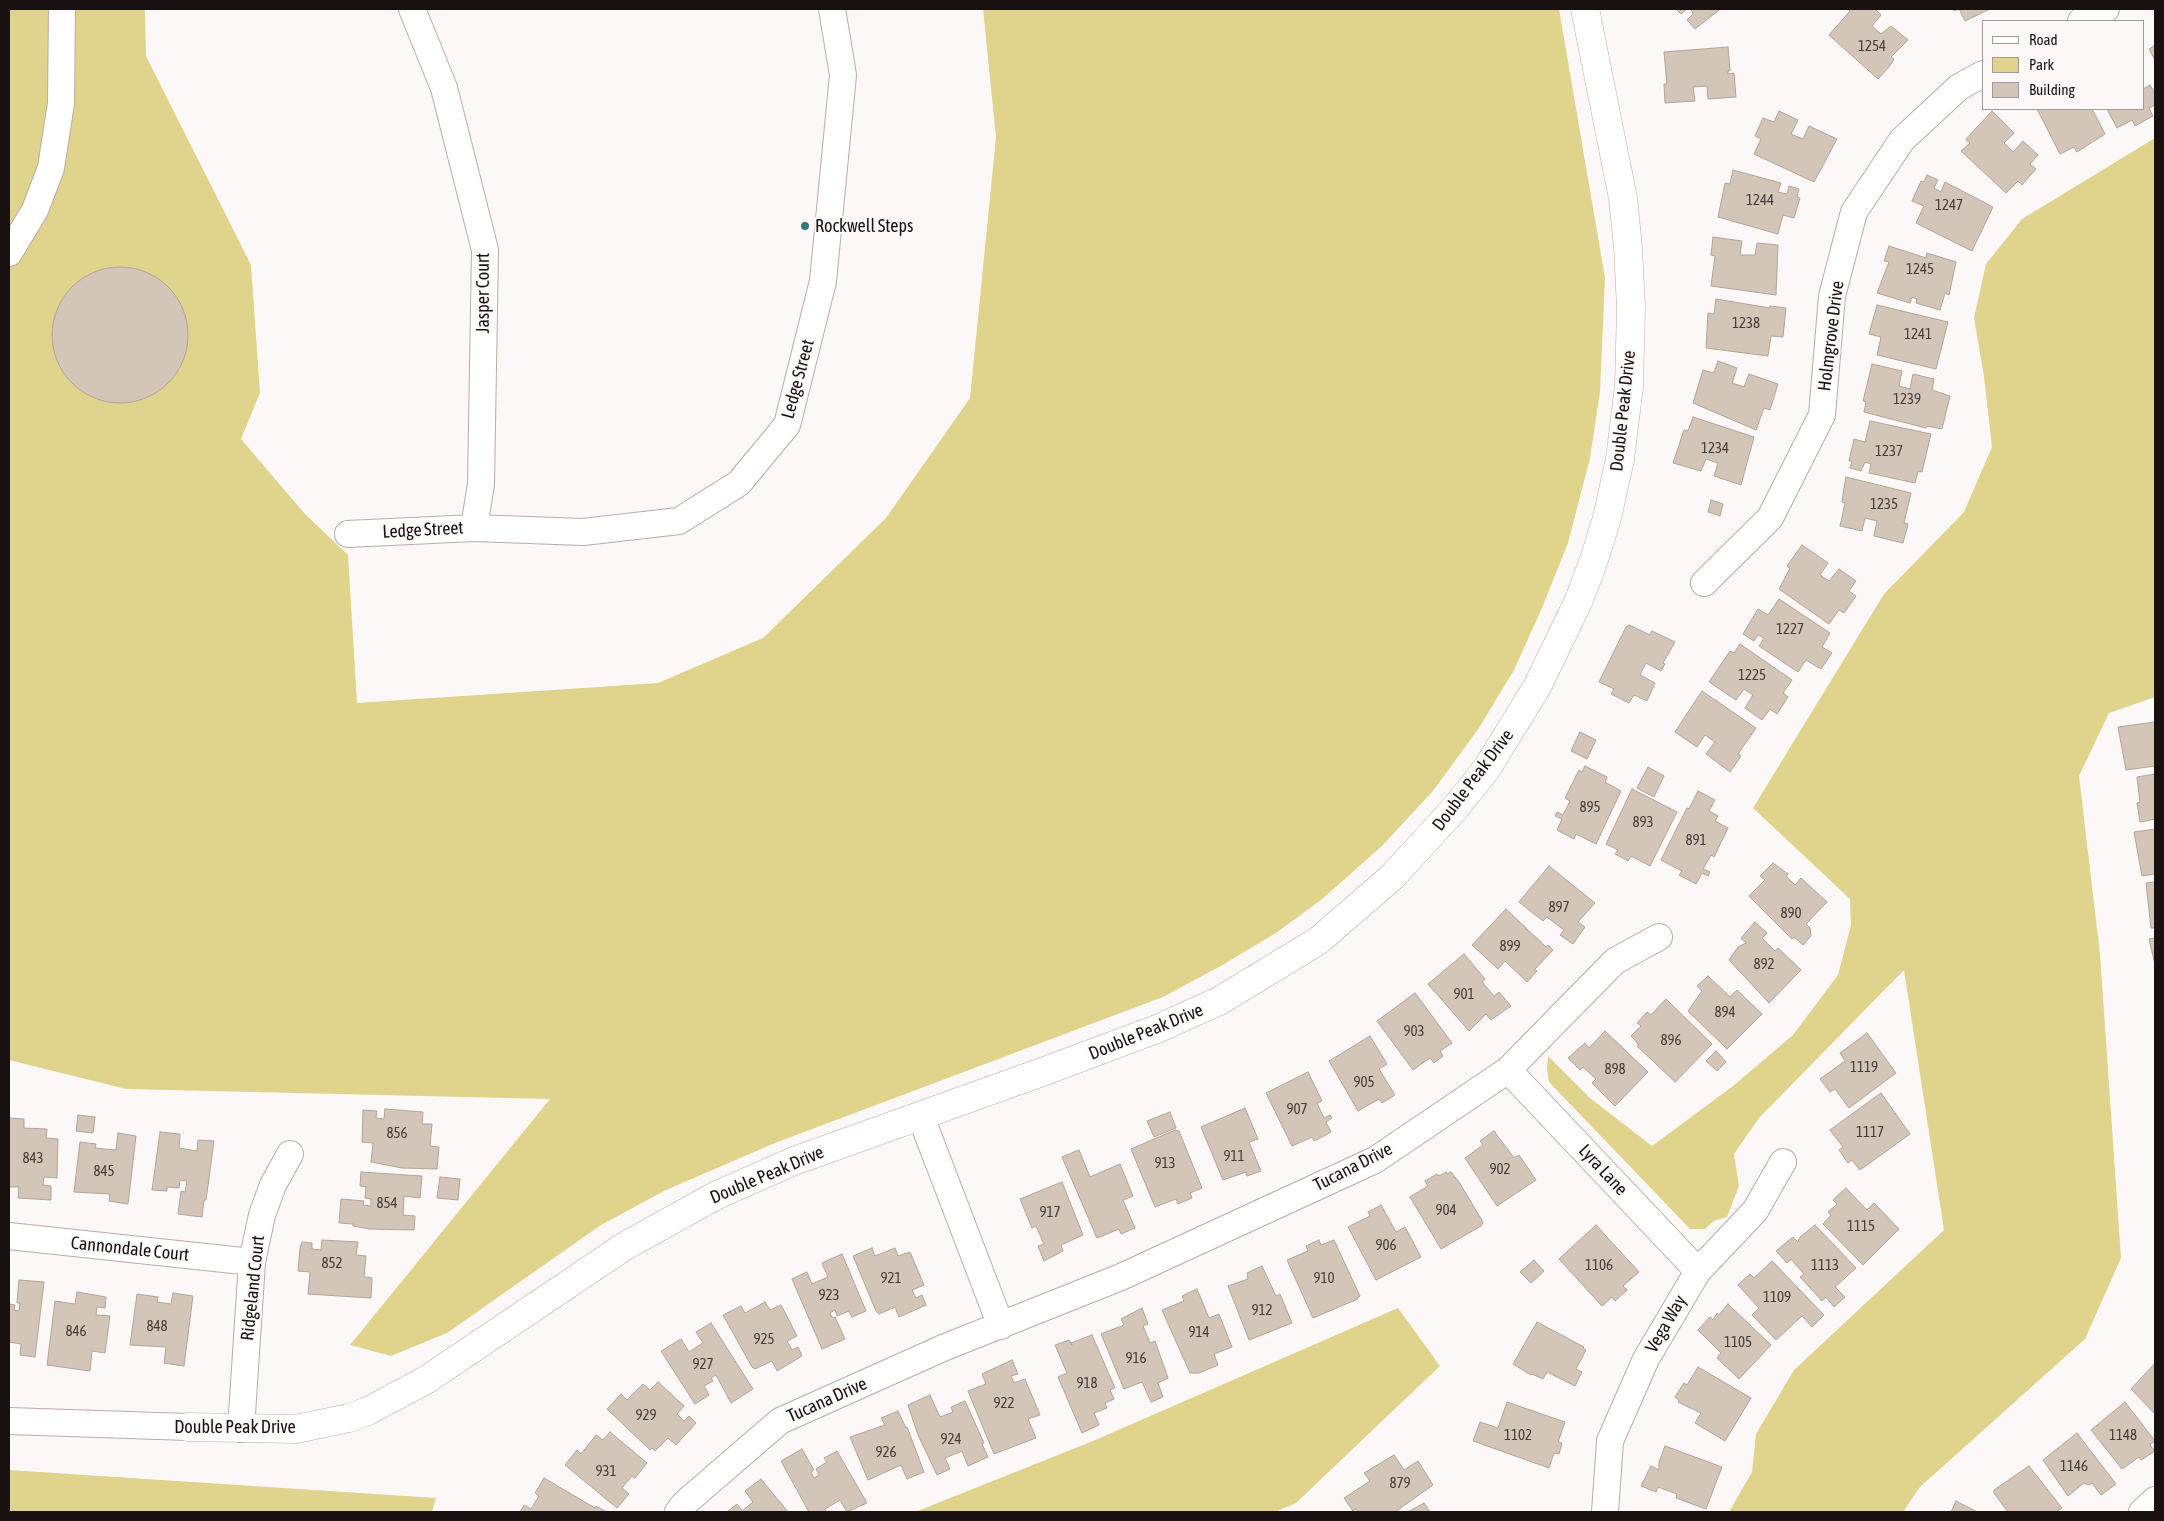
<!DOCTYPE html>
<style>
body{margin:0}
#map{position:relative;width:2164px;height:1521px;overflow:hidden;background:#fcf8f7;font-family:"Asap Condensed",sans-serif}
canvas{display:block}
.frame{position:absolute;inset:0;border:10px solid #181110;pointer-events:none}
.legend{position:absolute;left:1982px;top:20px;width:162px;height:90px;box-sizing:border-box;background:#fcf8f7;border:1px solid #a19c9b;margin:0;padding:6px 9px;list-style:none;font-size:15px;color:#181110}
.legend li{display:flex;align-items:center;gap:10px;height:25px}
.legend b{width:25px;border:1px solid #a19c9b}
</style>
<div id="map">
<canvas width="2164" height="1521"></canvas>
<div class="frame"></div>
<ul class="legend">
<li><b style="height:6px;background:#fff"></b>Road</li>
<li><b style="height:14px;background:#e0d38c"></b>Park</li>
<li><b style="height:14px;background:#d3c5b7"></b>Building</li>
</ul>
</div>
<script>
const ctx = document.querySelector('canvas').getContext('2d');
ctx.lineJoin = 'round';
function paint(path, color) { ctx.fillStyle = color; ctx.fill(path, 'evenodd'); }
const poly = rows => new Path2D(rows.map(r => 'M' + r).join(''));
function strokePath(path, color, width, dash) { ctx.strokeStyle = color; ctx.lineWidth = width; ctx.lineCap = dash ? 'butt' : 'round'; ctx.setLineDash(dash || []); ctx.stroke(path); }
function write(font, color, halo, rows, align = 'center') {
  ctx.font = font + ' "Asap Condensed",sans-serif'; ctx.lineWidth = 4; ctx.setLineDash([]); ctx.textBaseline = 'middle'; ctx.strokeStyle = halo; ctx.fillStyle = color; for (const [text, x, y, turn = 0] of rows) {
    ctx.save(); ctx.translate(x, y); ctx.rotate((+turn || 0) * Math.PI / 180); ctx.textAlign = isNaN(turn) ? turn : align; if (halo) ctx.strokeText(text, 0, 0); ctx.fillText(text, 0, 0); ctx.restore();
  }
}
const green = poly([
 [9,9,145,9,146,56,251,265,260,393,241,439,305,514,348,555,357,703,658,683,763,638,886,518,970,398,996,137,983,9,1559,9,1605,278,1600,392,1590,458,1568,543,1542,608,1514,670,1479,728,1433,791,1382,846,1321,900,1276,933,1219,967,1163,997,775,1143,666,1190,601,1225,447,1333,391,1356,350,1345,550,1099,126,1089,9,1060],
 [2155,138,2155,697,2109,713,2079,776,2100,954,2121,1258,2085,1339,1920,1487,1903,1512,1729,1512,1752,1472,1756,1434,1794,1370,1944,1230,1904,970,1759,1118,1734,1154,1739,1186,1727,1217,1714,1221,1705,1229,1690,1229,1549,1082,1547,1070,1548,1056,1590,1098,1652,1146,1733,1086,1793,1035,1838,975,1851,925,1850,899,1753,808,1884,594,1964,512,1992,447,1984,377,1974,318,1986,264,2022,219],
 [1398,1308,1440,1366,1296,1503,1275,1512,915,1512,1093,1441],
 [9,1470,436,1498,432,1512,9,1512]
]);
const building = poly([
 [1676,9,1687,9,1681,14,1676,9],
 [1691,9,1718,9,1719,10,1695,29,1687,20,1693,14,1691,9],
 [1848,9,1875,9,1881,15,1872,26,1881,34,1891,26,1908,40,1891,57,1894,59,1889,67,1878,79,1829,35,1850,11,1848,9],
 [1953,9,1990,9,1965,21,1959,9,1954,11,1953,9],
 [2155,45,2155,60,2149,49,2155,45],
 [1728,47,1730,71,1728,71,1728,74,1734,73,1736,97,1708,99,1707,86,1693,87,1695,101,1665,103,1664,84,1667,84,1664,52,1728,47],
 [2150,85,2155,94,2155,105,2149,108,2153,116,2135,126,2132,120,2117,128,2107,109,2143,109,2143,89,2150,85],
 [2037,109,2092,109,2105,134,2077,152,2074,147,2060,154,2037,109],
 [1779,111,1798,120,1791,134,1803,139,1809,126,1837,139,1814,182,1754,154,1761,139,1755,136,1763,118,1774,122,1779,111],
 [1992,111,2014,133,2004,143,2013,152,2023,141,2038,155,2030,164,2036,169,2022,185,2018,181,2006,193,1961,151,1970,143,1966,139,1992,111],
 [1733,170,1781,183,1778,192,1787,194,1789,186,1799,189,1797,197,1800,198,1794,218,1783,215,1778,234,1718,217,1725,183,1730,184,1733,170],
 [1927,175,1938,180,1934,188,1941,192,1945,182,1993,207,1972,251,1916,223,1924,206,1912,201,1921,181,1924,182,1927,175],
 [1713,237,1742,241,1740,255,1755,255,1757,243,1778,245,1776,295,1711,286,1715,256,1711,255,1713,237],
 [1889,246,1926,258,1927,253,1956,262,1949,295,1945,293,1940,310,1916,303,1917,299,1912,297,1910,303,1877,293,1889,262,1884,261,1889,246],
 '52 335a68 68 0 1 1 136 0a68 68 0 1 1-136 0Z',
 [1716,299,1770,308,1770,306,1786,308,1783,337,1771,336,1768,356,1706,348,1708,313,1714,314,1716,299],
 [1877,305,1948,322,1936,369,1877,355,1881,337,1869,334,1877,305],
 [1718,361,1737,368,1732,383,1744,387,1749,374,1778,384,1770,410,1764,408,1756,430,1693,403,1703,370,1714,373,1718,361],
 [1872,364,1902,371,1899,386,1910,389,1913,374,1934,379,1932,390,1950,396,1942,429,1927,426,1926,428,1864,412,1866,402,1863,401,1872,364],
 [1693,417,1754,437,1741,485,1714,476,1718,463,1706,459,1701,471,1673,463,1684,430,1688,431,1693,417],
 [1870,421,1931,434,1922,472,1918,471,1915,483,1869,473,1871,464,1865,462,1861,471,1850,468,1852,461,1849,461,1854,439,1865,442,1870,421],
 [1846,477,1911,493,1904,523,1908,524,1903,543,1874,536,1877,521,1865,518,1862,531,1840,526,1845,503,1842,502,1843,494,1846,477],
 [1711,500,1723,504,1720,516,1708,512,1711,500],
 [1802,545,1828,563,1820,575,1829,581,1839,569,1856,581,1849,591,1856,596,1844,613,1839,610,1829,624,1779,589,1790,568,1787,566,1802,545],
 [1779,599,1830,633,1822,647,1832,653,1821,669,1806,660,1798,672,1759,646,1764,638,1758,635,1754,641,1743,634,1758,609,1768,615,1779,599],
 [1629,625,1650,635,1652,631,1675,642,1663,663,1665,664,1661,671,1646,663,1640,675,1655,683,1647,701,1634,695,1629,703,1611,694,1614,689,1599,682,1626,627,1629,625],
 [1740,644,1792,680,1783,693,1788,697,1777,714,1770,709,1762,720,1745,708,1753,695,1744,689,1736,700,1709,682,1730,651,1734,653,1740,644],
 [1702,691,1756,728,1738,754,1741,756,1730,772,1706,754,1715,742,1705,735,1697,747,1675,732,1702,691],
 [2155,722,2155,766,2126,770,2118,727,2155,722],
 [1580,732,1596,740,1587,759,1571,751,1580,732],
 [1585,766,1607,777,1605,782,1621,791,1596,844,1576,834,1574,839,1557,830,1562,819,1555,816,1557,812,1563,815,1570,801,1565,798,1579,770,1582,772,1585,766],
 [1648,767,1664,776,1654,797,1637,788,1648,767],
 [2155,774,2155,819,2140,822,2137,803,2140,802,2137,777,2155,774],
 [1632,789,1677,812,1650,866,1631,856,1628,861,1615,854,1618,850,1606,844,1632,789],
 [1698,791,1715,800,1709,811,1718,816,1715,821,1728,828,1714,857,1711,855,1703,869,1710,872,1708,876,1702,873,1696,884,1679,875,1682,871,1661,860,1687,808,1689,809,1698,791],
 [2155,829,2155,874,2142,876,2134,832,2155,829],
 [1773,863,1788,874,1786,876,1795,885,1801,878,1827,902,1806,924,1810,928,1811,936,1803,945,1794,937,1792,939,1749,896,1765,880,1760,876,1773,863],
 [1549,866,1595,903,1578,922,1585,927,1573,944,1560,935,1564,930,1547,917,1543,921,1519,902,1549,866],
 [2155,882,2155,928,2151,928,2146,883,2155,882],
 [1506,909,1546,947,1548,945,1553,950,1535,969,1537,971,1527,982,1505,961,1498,969,1472,945,1506,909],
 [1755,922,1767,933,1762,938,1775,951,1778,948,1801,970,1769,1003,1729,960,1738,947,1746,943,1741,938,1755,922],
 [2155,938,2155,965,2149,939,2155,938],
 [1464,954,1485,979,1482,982,1494,996,1499,992,1511,1006,1491,1020,1486,1014,1469,1031,1428,984,1464,954],
 [1708,976,1730,997,1737,990,1762,1014,1727,1049,1688,1011,1702,991,1697,986,1708,976],
 [1415,993,1452,1043,1440,1051,1443,1056,1434,1063,1430,1058,1413,1070,1377,1021,1415,993],
 [1666,999,1712,1044,1675,1082,1637,1046,1639,1045,1631,1036,1641,1026,1637,1023,1647,1012,1651,1015,1666,999],
 [1605,1031,1648,1072,1615,1106,1592,1083,1596,1079,1583,1067,1580,1070,1568,1058,1585,1043,1589,1048,1605,1031],
 [1867,1033,1896,1073,1849,1108,1835,1089,1830,1092,1820,1079,1845,1061,1840,1053,1867,1033],
 [1370,1036,1387,1064,1379,1069,1395,1095,1382,1103,1379,1099,1358,1111,1329,1061,1370,1036],
 [1716,1051,1726,1062,1717,1071,1706,1061,1716,1051],
 [1308,1072,1322,1101,1317,1103,1324,1118,1330,1115,1332,1118,1326,1122,1331,1132,1314,1141,1312,1137,1292,1146,1266,1093,1308,1072],
 [1881,1093,1910,1134,1860,1170,1852,1160,1848,1163,1839,1150,1843,1147,1830,1130,1881,1093],
 [1245,1108,1258,1139,1249,1142,1261,1171,1247,1176,1246,1172,1223,1180,1201,1127,1245,1108],
 [385,1109,423,1112,422,1124,432,1124,430,1146,439,1147,437,1169,402,1168,371,1162,373,1143,362,1142,363,1110,377,1111,376,1118,384,1119,385,1109],
 [1170,1112,1176,1128,1154,1137,1147,1121,1170,1112],
 [78,1115,95,1117,93,1133,76,1131,78,1115],
 [9,1118,24,1119,24,1128,47,1129,46,1138,58,1139,57,1178,44,1177,43,1185,51,1186,51,1200,18,1198,19,1187,9,1187,9,1118],
 [1175,1130,1179,1131,1202,1188,1190,1193,1192,1198,1178,1204,1176,1199,1155,1207,1131,1149,1175,1130],
 [1494,1131,1514,1158,1519,1155,1536,1180,1497,1206,1465,1158,1483,1145,1480,1141,1494,1131],
 [160,1132,180,1134,179,1148,197,1151,198,1140,214,1141,206,1200,204,1200,202,1217,178,1214,181,1191,185,1192,187,1181,180,1180,179,1188,167,1187,167,1191,152,1190,160,1132],
 [118,1133,136,1136,128,1204,109,1201,110,1194,74,1192,80,1142,96,1144,95,1148,116,1150,118,1133],
 [1079,1150,1090,1177,1120,1164,1133,1196,1123,1200,1135,1228,1121,1234,1119,1229,1097,1238,1062,1157,1079,1150],
 [361,1172,422,1176,420,1198,404,1196,403,1215,415,1216,414,1230,370,1229,353,1226,353,1224,339,1223,341,1199,364,1201,363,1205,371,1206,371,1199,365,1198,366,1187,360,1186,361,1172],
 [1446,1172,1447,1174,1451,1172,1459,1182,1483,1222,1481,1226,1441,1249,1410,1197,1428,1186,1425,1181,1437,1174,1439,1176,1446,1172],
 [440,1177,460,1179,458,1200,437,1198,440,1177],
 [1062,1182,1083,1235,1061,1245,1063,1251,1044,1261,1038,1246,1044,1244,1036,1226,1032,1228,1020,1199,1062,1182],
 [1846,1188,1867,1210,1874,1203,1899,1229,1863,1265,1823,1224,1831,1215,1828,1212,1837,1204,1833,1200,1846,1188],
 [1381,1205,1396,1232,1405,1227,1421,1257,1376,1280,1348,1227,1370,1216,1368,1212,1381,1205],
 [1596,1225,1639,1272,1623,1286,1627,1290,1615,1301,1612,1297,1602,1306,1559,1259,1596,1225],
 [1815,1225,1856,1268,1835,1287,1845,1297,1834,1307,1826,1297,1822,1301,1800,1277,1804,1274,1791,1259,1787,1263,1776,1251,1793,1237,1798,1242,1800,1237,1815,1225],
 [322,1240,358,1242,356,1255,366,1256,364,1277,372,1278,371,1298,308,1294,310,1272,298,1271,300,1248,302,1242,312,1243,312,1249,321,1250,322,1240],
 [1319,1240,1321,1245,1334,1240,1360,1296,1357,1298,1358,1299,1313,1318,1287,1260,1308,1251,1306,1246,1319,1240],
 [872,1248,875,1256,895,1248,898,1256,910,1252,924,1285,912,1290,916,1298,922,1295,926,1305,899,1317,895,1307,879,1314,876,1311,853,1256,872,1248],
 [842,1254,866,1311,852,1317,849,1311,837,1316,835,1310,830,1313,832,1318,835,1317,845,1339,822,1349,792,1279,807,1272,812,1284,828,1277,822,1263,842,1254],
 [1534,1260,1544,1271,1531,1283,1520,1272,1534,1260],
 [1772,1261,1824,1315,1812,1327,1802,1316,1776,1340,1752,1315,1759,1308,1738,1285,1750,1274,1754,1278,1772,1261],
 [1262,1266,1276,1296,1280,1294,1292,1323,1249,1340,1228,1286,1248,1279,1247,1273,1262,1266],
 [19,1280,44,1282,35,1357,20,1355,21,1344,9,1342,9,1304,15,1305,14,1310,19,1311,20,1303,17,1303,19,1280],
 [1197,1289,1209,1318,1219,1314,1232,1347,1214,1354,1218,1365,1199,1373,1190,1373,1162,1310,1184,1301,1182,1296,1197,1289],
 [77,1292,106,1297,105,1308,97,1307,96,1315,110,1316,105,1353,92,1351,90,1371,47,1365,55,1301,75,1304,77,1292],
 [173,1293,193,1296,184,1366,164,1363,166,1347,130,1345,137,1294,158,1297,157,1302,171,1304,173,1293],
 [765,1302,770,1310,781,1305,797,1336,787,1341,792,1350,798,1347,802,1356,777,1371,772,1361,755,1369,752,1367,723,1315,741,1306,745,1313,765,1302],
 [1728,1304,1771,1345,1739,1379,1717,1358,1721,1353,1698,1330,1710,1317,1713,1320,1717,1313,1719,1315,1728,1304],
 [1142,1308,1148,1324,1143,1326,1150,1343,1155,1341,1168,1378,1158,1383,1163,1397,1151,1402,1142,1382,1124,1389,1101,1334,1124,1325,1121,1319,1142,1308],
 [1537,1322,1584,1347,1583,1348,1586,1350,1576,1369,1582,1372,1575,1386,1547,1372,1543,1379,1532,1374,1531,1375,1513,1364,1537,1322],
 [711,1323,753,1389,731,1403,716,1375,711,1378,713,1381,704,1386,709,1395,695,1404,661,1351,681,1339,689,1352,703,1343,696,1332,711,1323],
 [1092,1335,1115,1388,1110,1390,1114,1399,1105,1403,1107,1408,1094,1413,1099,1425,1082,1433,1058,1377,1067,1373,1055,1345,1069,1340,1072,1345,1071,1343,1092,1335],
 [1012,1360,1018,1374,1011,1376,1014,1383,1025,1379,1040,1415,1028,1419,1036,1438,994,1454,968,1391,986,1384,982,1374,1012,1360],
 [2155,1363,2155,1414,2131,1389,2155,1363],
 [1698,1367,1751,1398,1725,1441,1695,1423,1701,1413,1678,1402,1679,1400,1675,1397,1684,1383,1687,1385,1698,1367],
 [658,1382,684,1406,677,1414,684,1421,689,1416,696,1423,676,1445,668,1438,655,1451,652,1448,650,1450,607,1409,621,1394,627,1400,643,1384,650,1390,658,1382],
 [930,1395,940,1417,953,1412,951,1407,965,1401,984,1443,982,1444,988,1457,968,1466,962,1451,945,1458,950,1469,937,1475,918,1435,908,1405,930,1395],
 [1507,1402,1565,1422,1558,1442,1562,1443,1559,1454,1554,1453,1549,1468,1473,1441,1480,1422,1498,1428,1507,1402],
 [2125,1402,2155,1441,2150,1445,2155,1451,2141,1460,2139,1457,2122,1469,2091,1430,2125,1402],
 [898,1411,906,1428,907,1427,924,1472,907,1479,901,1465,868,1480,850,1437,885,1425,881,1418,898,1411],
 [610,1432,647,1463,635,1478,632,1476,622,1488,629,1494,617,1508,565,1465,577,1450,581,1454,596,1435,603,1440,610,1432],
 [2077,1433,2116,1484,2101,1495,2092,1483,2089,1485,2084,1483,2068,1496,2043,1460,2077,1433],
 [1665,1446,1722,1467,1706,1509,1676,1498,1677,1494,1658,1487,1656,1492,1641,1486,1651,1466,1659,1470,1659,1462,1665,1446],
 [802,1449,814,1470,811,1472,814,1478,819,1475,816,1469,827,1462,824,1458,837,1451,867,1503,847,1512,840,1500,825,1509,826,1512,809,1512,781,1461,802,1449],
 [1394,1455,1404,1470,1418,1461,1433,1485,1395,1512,1358,1512,1356,1509,1353,1511,1344,1498,1370,1481,1364,1473,1394,1455],
 [2029,1466,2062,1508,2056,1512,2008,1512,1994,1493,1994,1490,2029,1466],
 [544,1478,595,1508,596,1506,606,1512,520,1512,524,1505,531,1509,539,1496,535,1493,544,1478],
 [761,1479,788,1512,727,1512,737,1504,742,1511,753,1502,745,1491,761,1479],
 [1956,1501,1977,1512,1951,1512,1956,1501],
 [1424,1503,1430,1512,1408,1512,1424,1503]
]);
const minor = poly([
 [412,9,444,88,485,250,481,484,474,528],
 [2081,21,2106,9],
 [9,253,35,210,51,168,61,103,62,9],
 [348,534,474,528,583,532,679,521,739,483,787,425,823,281,843,75,832,9],
 [1704,583,1770,518,1822,415,1832,296,1854,212,1902,140,1959,87,1983,74],
 [1508,1070,1698,1271],
 [921,1117,1001,1326],
 [9,1236,252,1262],
 [9,1421,188,1427],
 [241,1429,252,1262,262,1215,273,1185,290,1154],
 [678,1512,685,1503,780,1421,943,1348,1121,1277,1375,1160,1508,1070,1615,961,1659,937],
 [1605,1512,1610,1441,1646,1359,1698,1271,1755,1211,1783,1162],
 [2142,1512,2155,1500]
]);
const tertiary = poly([
 [188,1427,296,1429,349,1418,368,1411,426,1380,625,1246,717,1195,794,1161,1045,1071,1157,1029,1219,1001,1318,941,1393,876,1457,806,1487,768,1537,687,1579,600,1594,560,1607,518,1620,459,1629,386,1631,308,1628,247,1623,198,1585,9]
]);
const markers = [
 [805,226,5,"#317b7c"]
];
const numberNames = [
 ["1254",1872,46],
 ["1244",1760,200],
 ["1247",1949,205],
 ["1245",1920,269],
 ["1238",1746,323],
 ["1241",1918,334],
 ["1239",1907,399],
 ["1234",1715,448],
 ["1237",1889,451],
 ["1235",1884,504],
 ["1227",1790,629],
 ["1225",1752,675],
 ["895",1590,807],
 ["893",1643,822],
 ["891",1696,840],
 ["897",1559,907],
 ["890",1791,913],
 ["899",1510,946],
 ["892",1764,964],
 ["901",1464,994],
 ["894",1725,1012],
 ["903",1414,1031],
 ["896",1671,1040],
 ["1119",1864,1067],
 ["898",1615,1069],
 ["905",1364,1082],
 ["907",1297,1109],
 ["1117",1870,1132],
 ["856",397,1133],
 ["911",1234,1156],
 ["843",33,1158],
 ["913",1165,1163],
 ["902",1500,1169],
 ["845",104,1171],
 ["854",387,1203],
 ["904",1446,1210],
 ["917",1050,1212],
 ["1115",1861,1226],
 ["906",1386,1245],
 ["852",332,1263],
 ["1106",1599,1265],
 ["1113",1825,1265],
 ["921",891,1278],
 ["910",1324,1278],
 ["923",829,1295],
 ["1109",1777,1297],
 ["912",1262,1310],
 ["848",157,1326],
 ["846",76,1331],
 ["914",1199,1332],
 ["925",764,1339],
 ["1105",1738,1342],
 ["916",1136,1358],
 ["927",703,1364],
 ["918",1087,1383],
 ["922",1004,1403],
 ["929",646,1415],
 ["1102",1518,1435],
 ["1148",2123,1435],
 ["924",951,1439],
 ["926",886,1452],
 ["1146",2074,1466],
 ["931",606,1471],
 ["879",1400,1483]
];
const poiNames = [
 ["Rockwell Steps",815,226]
];
const streetNames = [
 ["Jasper Court",483,293,-90],
 ["Holmgrove Drive",1831,336,-83],
 ["Ledge Street",798,379,-75],
 ["Double Peak Drive",1623,411,-84],
 ["Ledge Street",423,530,-3],
 ["Double Peak Drive",1473,780,-53],
 ["Double Peak Drive",1146,1032,-22],
 ["Tucana Drive",1353,1167,-27],
 ["Lyra Lane",1603,1170,47],
 ["Double Peak Drive",767,1175,-23],
 ["Cannondale Court",130,1249,6],
 ["Ridgeland Court",253,1288,-84],
 ["Vega Way",1666,1324,-60],
 ["Tucana Drive",827,1400,-24],
 ["Double Peak Drive",235,1427]
];
paint(green, '#e0d38c');
paint(building, '#d3c5b7');
strokePath(building, '#b1a496', 1);
strokePath(minor, '#beaaa5', 28);
strokePath(tertiary, '#beaaa5', 29);
strokePath(minor, '#fff', 26);
strokePath(tertiary, '#fff', 28);
for (const [x, y, r, color] of markers) { const dot = new Path2D(); dot.arc(x, y, r, 0, 2 * Math.PI); ctx.fillStyle = color; ctx.fill(dot); strokePath(dot, '#fcf8f7', 2); }
write('15px', '#473e3a', null, numberNames);
write('18px', '#181110', '#fcf8f7', poiNames, 'left');
write('18px', '#181110', '#fcf8f7', streetNames);
</script>
